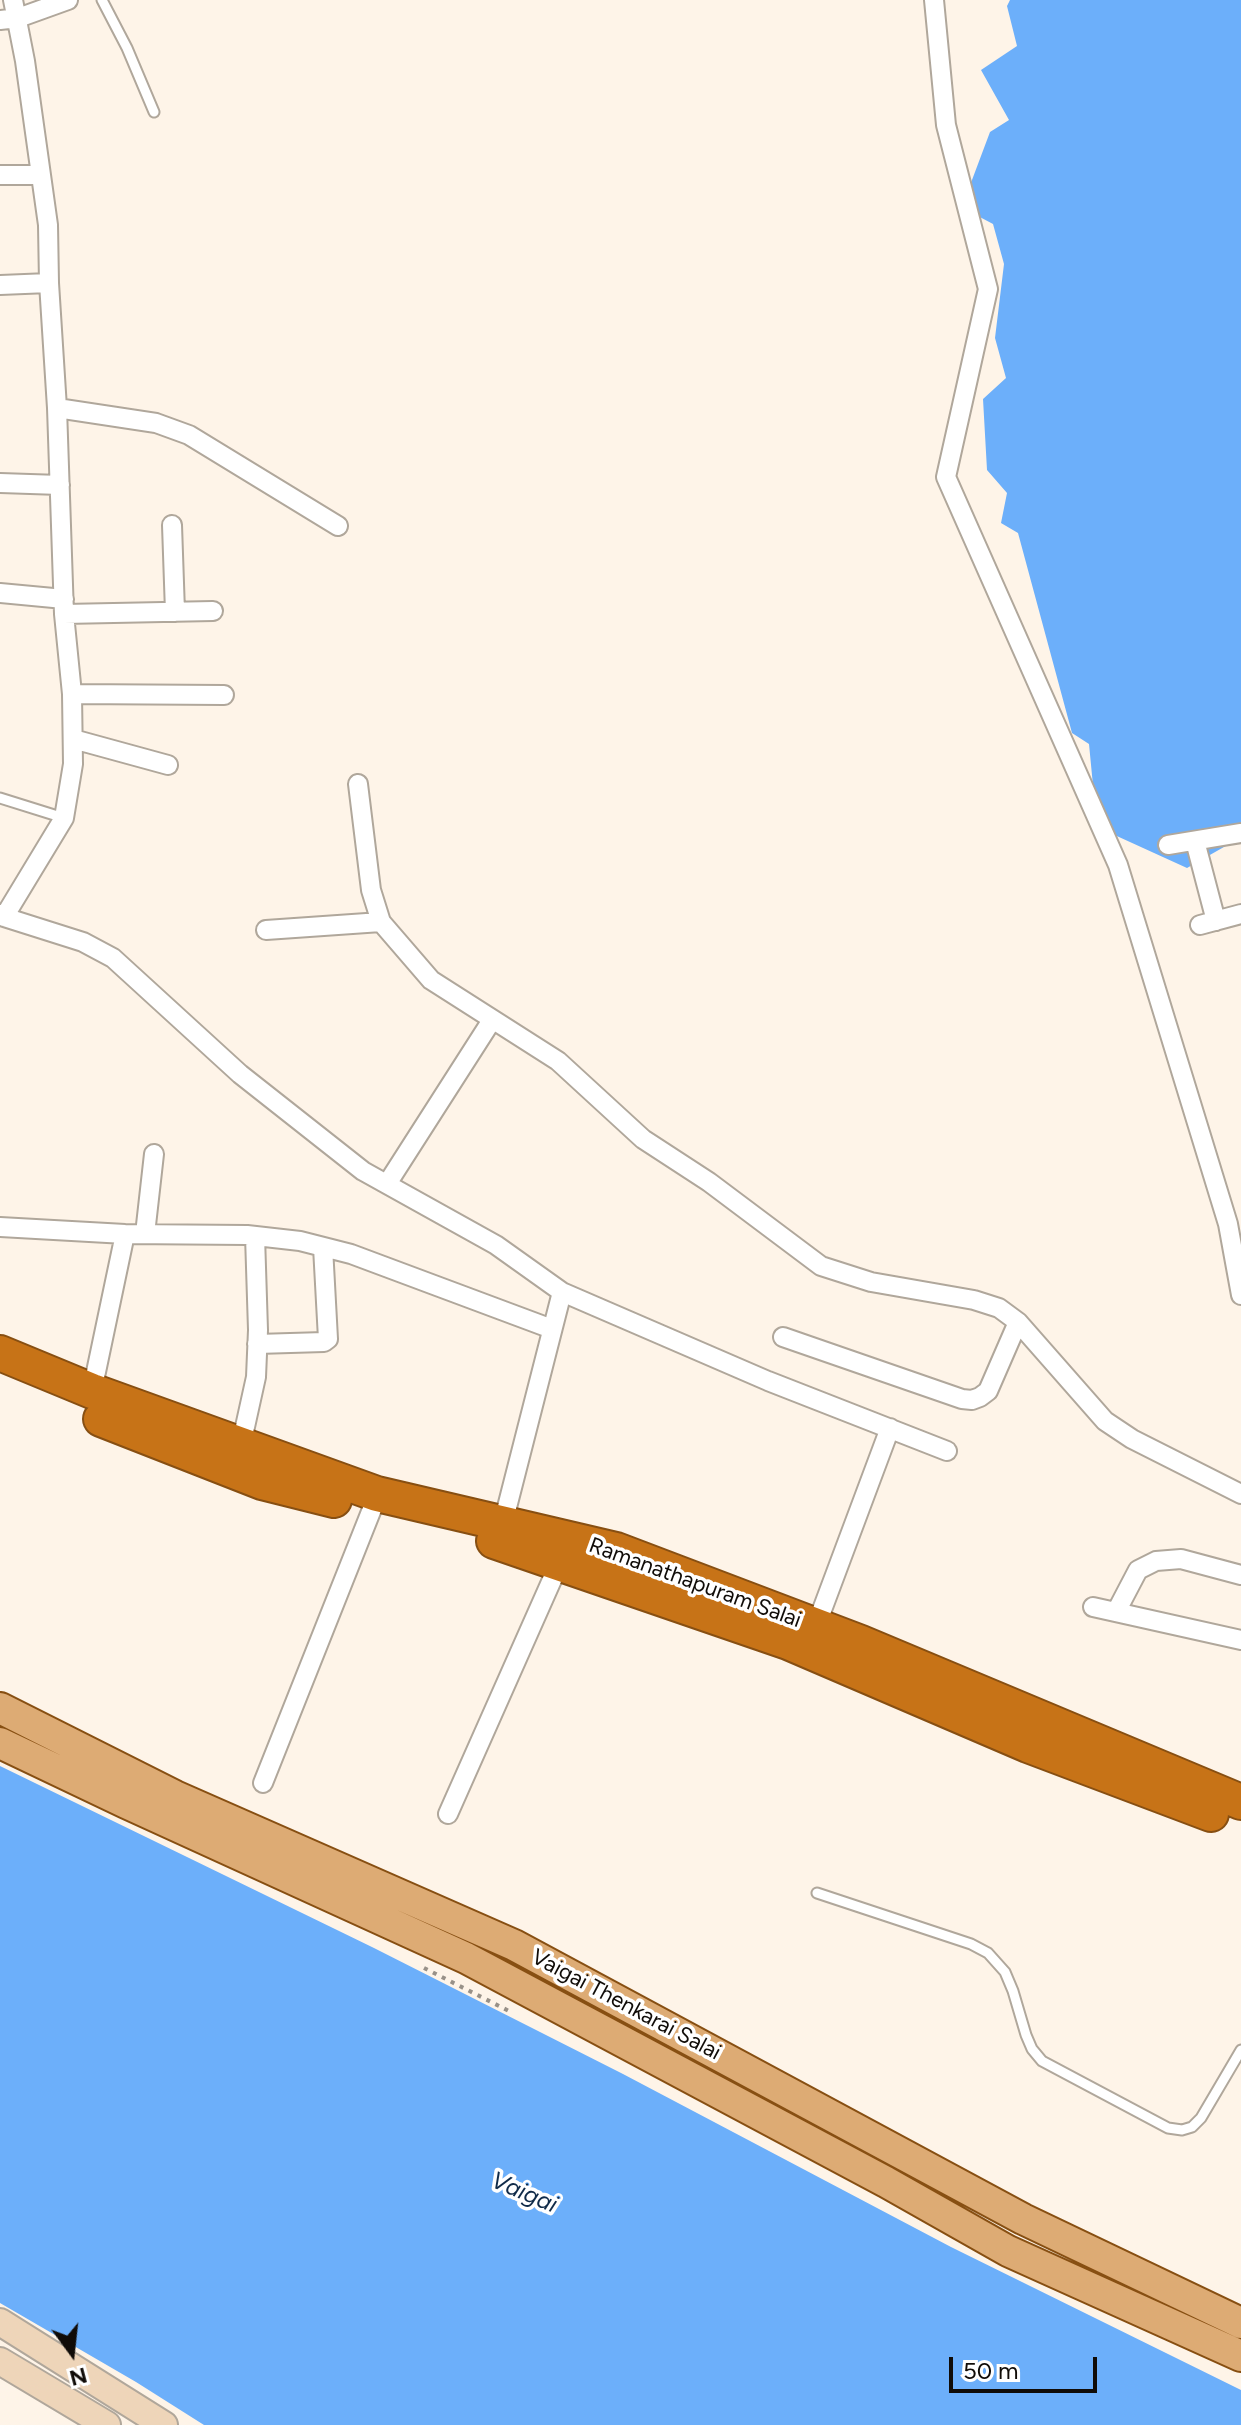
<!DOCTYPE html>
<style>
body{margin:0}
#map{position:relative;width:1241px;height:2425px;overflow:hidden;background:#fef4e8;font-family:Figtree,sans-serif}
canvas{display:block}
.north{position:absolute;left:32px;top:2313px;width:80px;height:80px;-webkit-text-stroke:6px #fff;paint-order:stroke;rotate:165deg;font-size:22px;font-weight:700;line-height:32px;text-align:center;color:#100c08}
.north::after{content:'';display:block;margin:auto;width:28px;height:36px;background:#100c08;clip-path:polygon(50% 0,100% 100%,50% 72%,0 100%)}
.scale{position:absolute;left:949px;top:2357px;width:148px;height:36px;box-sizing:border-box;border:4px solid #100c08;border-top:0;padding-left:10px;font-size:24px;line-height:28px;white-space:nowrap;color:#100c08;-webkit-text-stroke:6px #fff;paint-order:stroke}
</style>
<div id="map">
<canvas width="1241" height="2425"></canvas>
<div class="north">N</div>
<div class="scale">50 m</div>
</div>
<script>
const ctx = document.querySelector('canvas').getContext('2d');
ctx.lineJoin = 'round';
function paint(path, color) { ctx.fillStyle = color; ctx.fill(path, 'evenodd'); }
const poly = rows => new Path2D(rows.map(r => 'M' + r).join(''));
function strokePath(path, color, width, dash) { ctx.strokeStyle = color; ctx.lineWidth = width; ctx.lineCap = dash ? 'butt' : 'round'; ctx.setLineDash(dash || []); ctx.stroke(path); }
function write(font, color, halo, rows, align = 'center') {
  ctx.font = font + ' Figtree,sans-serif'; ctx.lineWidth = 7; ctx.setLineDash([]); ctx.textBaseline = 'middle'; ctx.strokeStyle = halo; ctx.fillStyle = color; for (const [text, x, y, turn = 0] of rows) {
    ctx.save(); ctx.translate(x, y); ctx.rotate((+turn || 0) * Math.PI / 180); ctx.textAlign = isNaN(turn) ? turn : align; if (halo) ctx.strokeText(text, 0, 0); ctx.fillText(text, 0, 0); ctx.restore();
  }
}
const water = poly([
 [1010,0,1241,0,1241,834,1238,839,1187,868,1097,827,1089,744,1072,733,1018,533,1001,523,1007,493,987,470,983,399,1006,378,995,338,1004,264,993,224,976,215,969,188,990,132,1009,120,981,70,1017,46,1007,6],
 [0,1766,374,1948,623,2074,951,2247,1241,2390,1241,2425,204,2425,136,2382,0,2303]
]);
const path = poly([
 [424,1968,509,2011]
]);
const lane = poly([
 [102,0,127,48,154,112],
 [0,798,64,818],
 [817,1893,971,1944,988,1953,1005,1972,1013,1991,1026,2035,1032,2049,1042,2061,1168,2128,1182,2130,1192,2127,1201,2118,1241,2050]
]);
const street = poly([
 [934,0,946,125,988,289,946,477,1118,865,1228,1224,1241,1295],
 [0,20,18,18,68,0],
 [0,175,40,175],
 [0,285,49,283],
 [57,408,156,423,189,435,338,526],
 [0,483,60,485],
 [172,525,175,612],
 [0,593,64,599],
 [64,614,213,611],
 [72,694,224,695],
 [73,739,168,765],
 [358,784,371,890,381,922,431,980,558,1061,643,1139,709,1182,821,1266,871,1282,974,1300,999,1308,1018,1322,1105,1421,1132,1439,1241,1494],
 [1195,841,1216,921],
 [1168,845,1241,833],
 [0,914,4,917,83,942,113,958,240,1074,363,1171,496,1245,562,1292,503,1523],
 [4,917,64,818,73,764,72,694,64,614,57,408,49,283,48,225,25,61,13,0],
 [1200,925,1241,914],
 [266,930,381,922],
 [387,1184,492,1020],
 [0,1227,125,1234,247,1235,300,1241,351,1254,552,1329],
 [145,1234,154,1154],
 [562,1292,768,1381,947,1451],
 [783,1337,962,1399,972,1400,980,1397,988,1391,1018,1322],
 [257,1344,324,1342,328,1339,323,1247],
 [92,1391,125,1234],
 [241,1445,256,1377,258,1330,255,1236],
 [1093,1607,1241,1640],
 [1116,1612,1138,1570,1156,1561,1181,1559,1241,1575],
 [816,1626,890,1428],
 [263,1783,372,1509],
 [448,1814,559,1564]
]);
const secondary = poly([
 [0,2322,164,2425],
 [0,2361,107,2425]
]);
const primary = poly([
 [0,1708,175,1796,514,1945,1023,2219,1241,2323],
 [0,1743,126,1803,466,1958,886,2182,1008,2251,1241,2356]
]);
const highway = poly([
 [0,1353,92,1391,377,1494,616,1550,861,1643,1241,1802],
 [101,1419,262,1482,334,1500],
 [494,1541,788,1642,1028,1745,1211,1814]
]);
const streetNames = [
 ["Ramanathapuram Salai",695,1583,20],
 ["Vaigai Thenkarai Salai",626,2005,28]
];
const waterNames = [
 ["Vaigai",524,2193,23]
];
paint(water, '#6caffa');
strokePath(lane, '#b0a79b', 13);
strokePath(street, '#b0a79b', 22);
strokePath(secondary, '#b0a79b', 30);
strokePath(primary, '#874f12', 34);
strokePath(highway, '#874f12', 38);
strokePath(path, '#989188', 4, [4, 6]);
strokePath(lane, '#fff', 9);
strokePath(street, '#fff', 18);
strokePath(secondary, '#eed5b9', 26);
strokePath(primary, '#ddab74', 30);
strokePath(highway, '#c77317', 34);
write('22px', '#100c08', '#fff', streetNames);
write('italic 24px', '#102b49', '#fff', waterNames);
</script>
